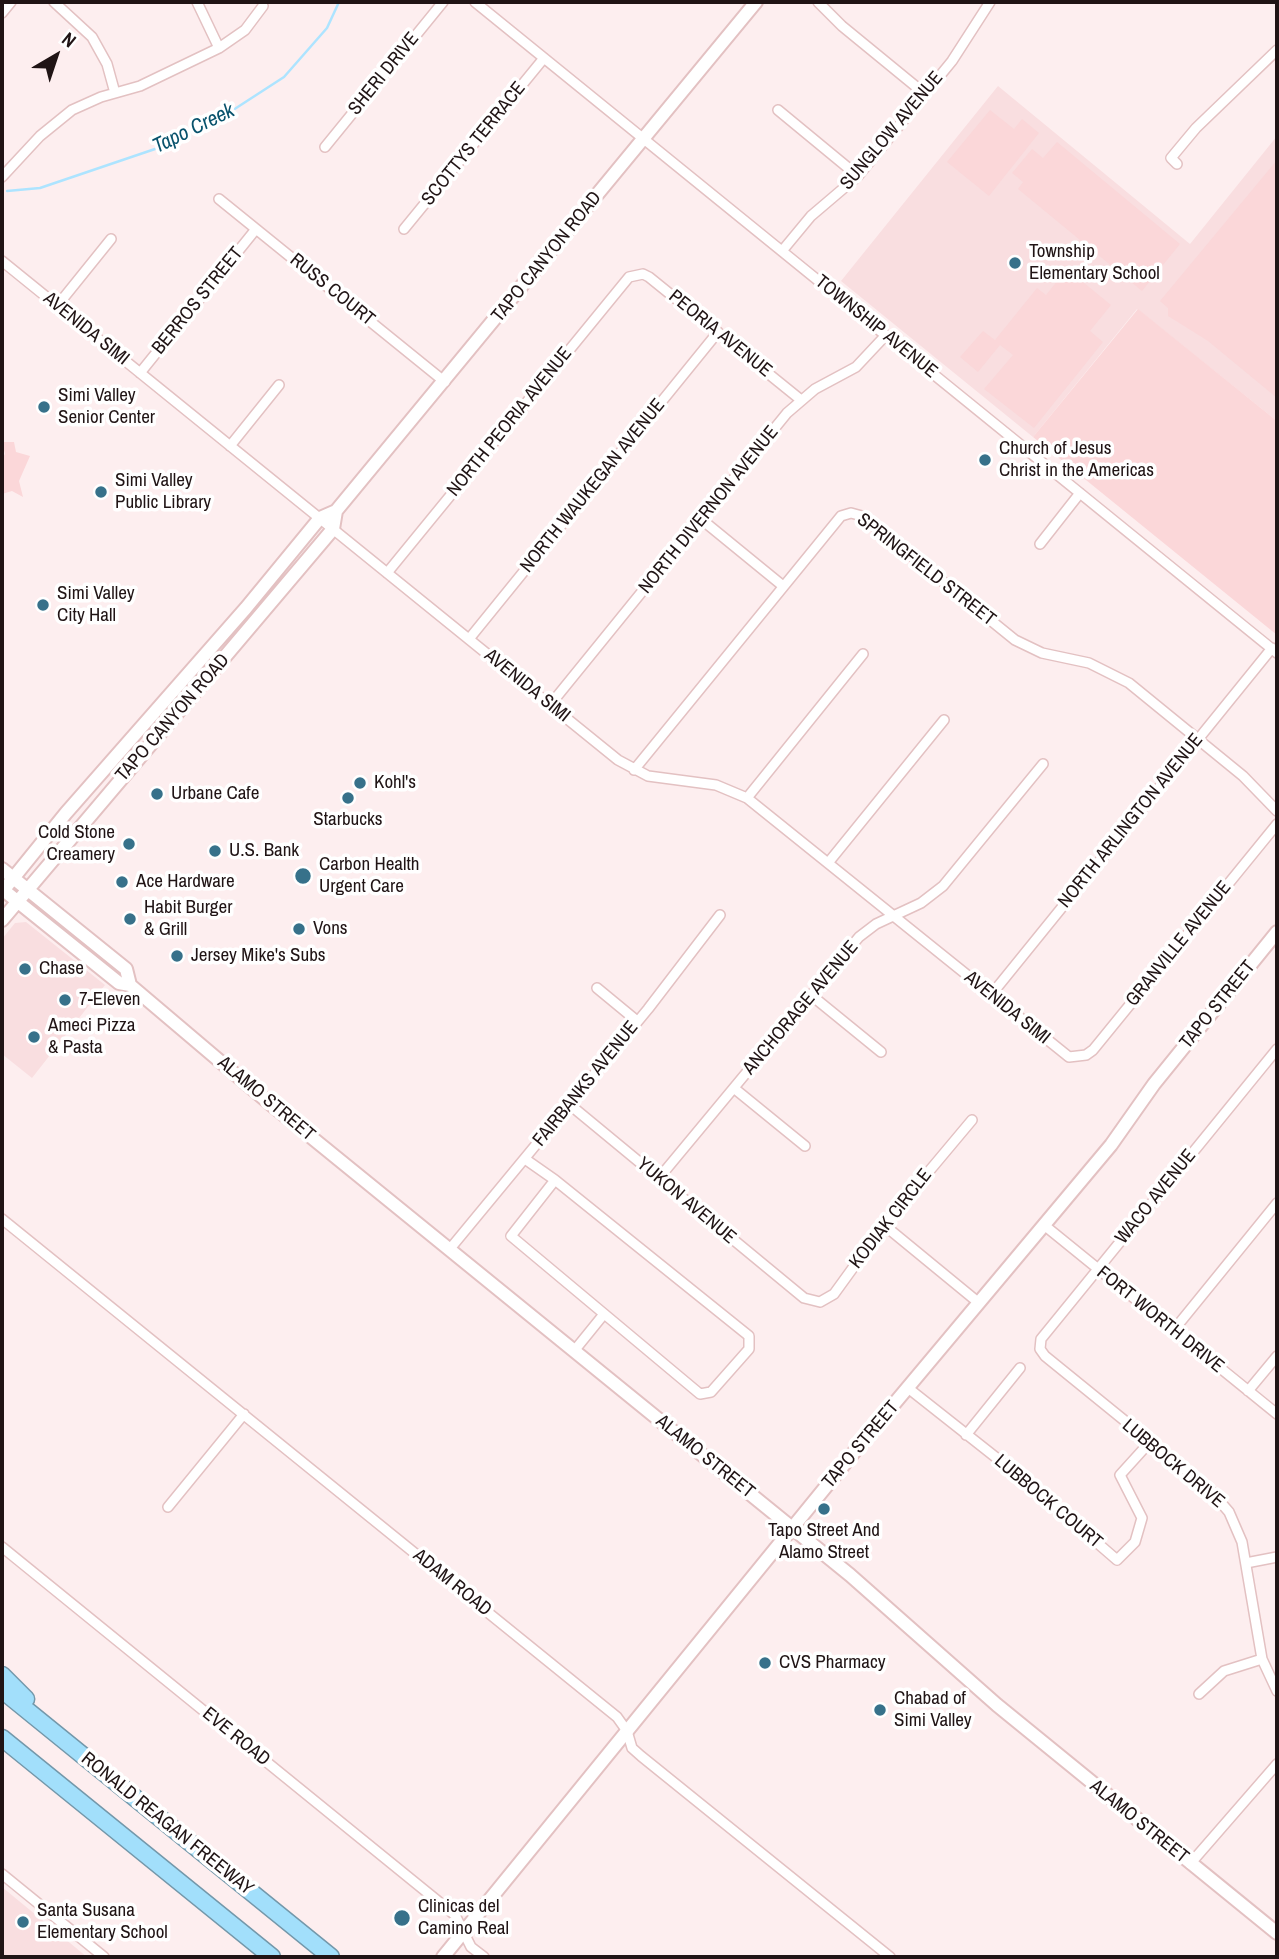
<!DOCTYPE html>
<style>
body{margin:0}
#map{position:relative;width:1279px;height:1959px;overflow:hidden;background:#fdeeef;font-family:"Archivo Narrow",sans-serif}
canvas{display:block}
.frame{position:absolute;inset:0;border:4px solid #201415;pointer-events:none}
.north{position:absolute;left:21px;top:21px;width:70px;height:70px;-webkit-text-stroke:5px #fff;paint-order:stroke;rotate:39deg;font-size:19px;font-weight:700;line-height:28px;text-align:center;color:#201415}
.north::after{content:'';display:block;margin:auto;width:24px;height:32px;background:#201415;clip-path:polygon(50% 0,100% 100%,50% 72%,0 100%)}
</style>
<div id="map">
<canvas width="1279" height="1959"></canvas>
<div class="frame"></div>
<div class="north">N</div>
</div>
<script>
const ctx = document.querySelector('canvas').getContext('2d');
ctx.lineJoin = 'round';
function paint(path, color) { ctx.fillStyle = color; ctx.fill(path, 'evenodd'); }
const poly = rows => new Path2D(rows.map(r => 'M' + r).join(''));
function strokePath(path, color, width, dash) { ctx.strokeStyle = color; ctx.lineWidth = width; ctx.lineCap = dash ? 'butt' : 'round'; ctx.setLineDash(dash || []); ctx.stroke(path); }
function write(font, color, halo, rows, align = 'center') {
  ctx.font = font + ' "Archivo Narrow",sans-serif'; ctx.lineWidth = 7; ctx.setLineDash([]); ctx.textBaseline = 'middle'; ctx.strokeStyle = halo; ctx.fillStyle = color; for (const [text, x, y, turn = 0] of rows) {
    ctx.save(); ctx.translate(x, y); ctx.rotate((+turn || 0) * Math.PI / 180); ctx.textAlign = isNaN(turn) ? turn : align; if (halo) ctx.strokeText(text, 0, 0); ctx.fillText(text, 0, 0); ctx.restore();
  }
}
const built = poly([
 [998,86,1190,244,1277,136,1277,421,1137,309,1033,437,841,281],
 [26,922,105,985,32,1078,2,1054,2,939,15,923],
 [2,1887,87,1957,2,1957]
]);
const green = poly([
 [990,110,1014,129,1022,119,1039,133,989,196,947,162],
 [1057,142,1180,244,1142,291,1018,189,1023,182,1012,173,1032,149,1043,158],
 [1277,160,1277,398,1208,341,1168,316,1168,308,1160,301],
 [1067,269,1111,305,1090,331,1103,342,1034,428,984,389,1013,355,1000,345,978,372,960,357,983,331,995,340,1037,288,1046,295],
 [1138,309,1277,421,1277,635,1033,437],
 [2,442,14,442,16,452,30,456,19,481,23,497,12,491,2,494,2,458,5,454]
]);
const stream = poly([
 [7,191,40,188,155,149,230,112,284,77,327,28,339,2]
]);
const street = poly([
 [54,2,92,37,107,64,115,93],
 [197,2,219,48],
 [475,2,1277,653],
 [818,2,842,26,925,94],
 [2,13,11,2],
 [778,110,858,176],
 [325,147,443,2],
 [1177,164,1171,158,1196,128,1277,50],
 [2,177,40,136,72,110,101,97,140,86,219,48,245,30,263,6],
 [219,199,445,382],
 [404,229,544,58],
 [782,251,811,216,858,176,952,61,990,2],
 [2,261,618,760,648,776,716,785,747,798,1069,1057,1086,1055,1093,1050,1277,824],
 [57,306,111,239],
 [140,373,256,229],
 [230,446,279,385],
 [701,519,783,586],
 [1040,544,1080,493],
 [387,573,629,277,643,274,649,277,801,400],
 [469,639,718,332],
 [550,705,787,413,815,389,856,367,886,335],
 [634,770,841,516,851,513,862,516,1015,640,1042,653,1089,663,1129,683,1243,776,1277,811],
 [747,798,863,654],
 [828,863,944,720],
 [597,988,637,1021],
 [811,995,881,1052],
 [991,995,1272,648],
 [1277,1049,1041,1339,1040,1349,1045,1356,1210,1490,1229,1512,1242,1542,1262,1659,1277,1691],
 [735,1089,805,1146],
 [569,1104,804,1298,820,1302,834,1294,884,1225,972,1120],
 [525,1159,555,1180,749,1336,749,1349,711,1392,700,1394,511,1236,555,1180],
 [659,1178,859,937,876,924,921,903,943,886,1043,764],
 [2,1219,617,1717,627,1731,632,1748,641,1756,890,1957],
 [884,1225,979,1303],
 [1044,1225,1277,1414],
 [449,1250,648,1009,720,915],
 [1173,1331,1277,1203],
 [574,1351,604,1314],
 [908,1388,1027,1482,1117,1560,1135,1542,1142,1518,1120,1475,1149,1443],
 [1248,1391,1277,1356],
 [966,1435,1020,1368],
 [168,1507,244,1414],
 [2,1547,455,1915,471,1947,484,1957],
 [1246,1563,1277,1557],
 [1199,1694,1224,1671,1262,1659],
 [1190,1864,1277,1764],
 [2,1874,104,1957]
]);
const secondary = poly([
 [2,869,126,969,130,985],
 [2,889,119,983,130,985,268,1102,850,1575,997,1705,1277,1933],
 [2,892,66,813,246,608,320,518,336,511,756,2],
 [2,920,333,529,336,511],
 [443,1957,868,1435,1111,1145,1154,1084,1277,932]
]);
const highway = poly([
 [2,1675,26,1699],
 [2,1690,331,1957],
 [2,1738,272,1957]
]);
const markers = [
 [1015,263,7,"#37718a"],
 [44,407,7,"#37718a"],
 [985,460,7,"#37718a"],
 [101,492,7,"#37718a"],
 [43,605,7,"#37718a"],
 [360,783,7,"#37718a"],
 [157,794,7,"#37718a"],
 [348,798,7,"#37718a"],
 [129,844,7,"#37718a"],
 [215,851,7,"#37718a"],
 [303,876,9,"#37718a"],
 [122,882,7,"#37718a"],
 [130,919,7,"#37718a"],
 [299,929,7,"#37718a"],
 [177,956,7,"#37718a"],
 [25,969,7,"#37718a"],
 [65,1000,7,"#37718a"],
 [34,1037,7,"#37718a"],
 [824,1509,7,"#37718a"],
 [765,1663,7,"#37718a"],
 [880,1710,7,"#37718a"],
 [402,1918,9,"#37718a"],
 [23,1922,7,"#37718a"]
];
const streetNames = [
 ["SHERI DRIVE",384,74,-51],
 ["SUNGLOW AVENUE",892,131,-50],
 ["SCOTTYS TERRACE",474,144,-51],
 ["TAPO CANYON ROAD",547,257,-51],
 ["RUSS COURT",332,290,39],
 ["BERROS STREET",198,301,-51],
 ["TOWNSHIP AVENUE",876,327,39],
 ["AVENIDA SIMI",86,329,39],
 ["PEORIA AVENUE",720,334,39],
 ["NORTH PEORIA AVENUE",510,422,-51],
 ["NORTH WAUKEGAN AVENUE",593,486,-51],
 ["NORTH DIVERNON AVENUE",709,510,-51],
 ["SPRINGFIELD STREET",926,570,38],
 ["AVENIDA SIMI",527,686,39],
 ["TAPO CANYON ROAD",173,718,-49],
 ["NORTH ARLINGTON AVENUE",1131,821,-51],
 ["GRANVILLE AVENUE",1179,944,-51],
 ["TAPO STREET",1218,1005,-51],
 ["ANCHORAGE AVENUE",801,1008,-50],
 ["AVENIDA SIMI",1007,1008,39],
 ["FAIRBANKS AVENUE",586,1084,-51],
 ["ALAMO STREET",266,1099,40],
 ["WACO AVENUE",1156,1197,-51],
 ["YUKON AVENUE",686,1201,40],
 ["KODIAK CIRCLE",891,1219,-52],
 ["FORT WORTH DRIVE",1160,1320,39],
 ["TAPO STREET",861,1445,-50],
 ["ALAMO STREET",705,1457,39],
 ["LUBBOCK DRIVE",1173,1464,40],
 ["LUBBOCK COURT",1048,1502,40],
 ["ADAM ROAD",452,1583,39],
 ["EVE ROAD",236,1737,39],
 ["ALAMO STREET",1139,1822,39],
 ["RONALD REAGAN FREEWAY",167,1824,39]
];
const poiNames = [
 ["Township",1029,252],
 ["Elementary School",1029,274],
 ["Simi Valley",58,396],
 ["Senior Center",58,418],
 ["Church of Jesus",999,449],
 ["Christ in the Americas",999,471],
 ["Simi Valley",115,481],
 ["Public Library",115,503],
 ["Simi Valley",57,594],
 ["City Hall",57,616],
 ["Kohl's",374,783],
 ["Urbane Cafe",171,794],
 ["Starbucks",348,820,"center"],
 ["Cold Stone",115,833,"right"],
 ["Creamery",115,855,"right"],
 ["U.S. Bank",229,851],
 ["Carbon Health",319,865],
 ["Urgent Care",319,887],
 ["Ace Hardware",136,882],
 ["Habit Burger",144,908],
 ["& Grill",144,930],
 ["Vons",313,929],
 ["Jersey Mike's Subs",191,956],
 ["Chase",39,969],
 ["7-Eleven",79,1000],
 ["Ameci Pizza",48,1026],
 ["& Pasta",48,1048],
 ["Tapo Street And",824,1531,"center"],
 ["Alamo Street",824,1553,"center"],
 ["CVS Pharmacy",779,1663],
 ["Chabad of",894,1699],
 ["Simi Valley",894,1721],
 ["Clinicas del",418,1907],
 ["Camino Real",418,1929],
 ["Santa Susana",37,1911],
 ["Elementary School",37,1933]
];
const waterNames = [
 ["Tapo Creek",194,129,-26]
];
paint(built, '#f9dee0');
paint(green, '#fbd7d9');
strokePath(stream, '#ade4ff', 2.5);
strokePath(street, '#e3c1c2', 12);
strokePath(secondary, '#e3c1c2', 16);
strokePath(highway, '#7498aa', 19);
strokePath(street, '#fff', 9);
strokePath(secondary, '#fff', 12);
strokePath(highway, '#a2dffb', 16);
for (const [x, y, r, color] of markers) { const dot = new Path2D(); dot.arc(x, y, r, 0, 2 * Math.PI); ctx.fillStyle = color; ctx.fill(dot); strokePath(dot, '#fff', 2.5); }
write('19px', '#201415', '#fff', streetNames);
write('19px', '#201415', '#fff', poiNames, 'left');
write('italic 21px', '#08526c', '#fff', waterNames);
</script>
